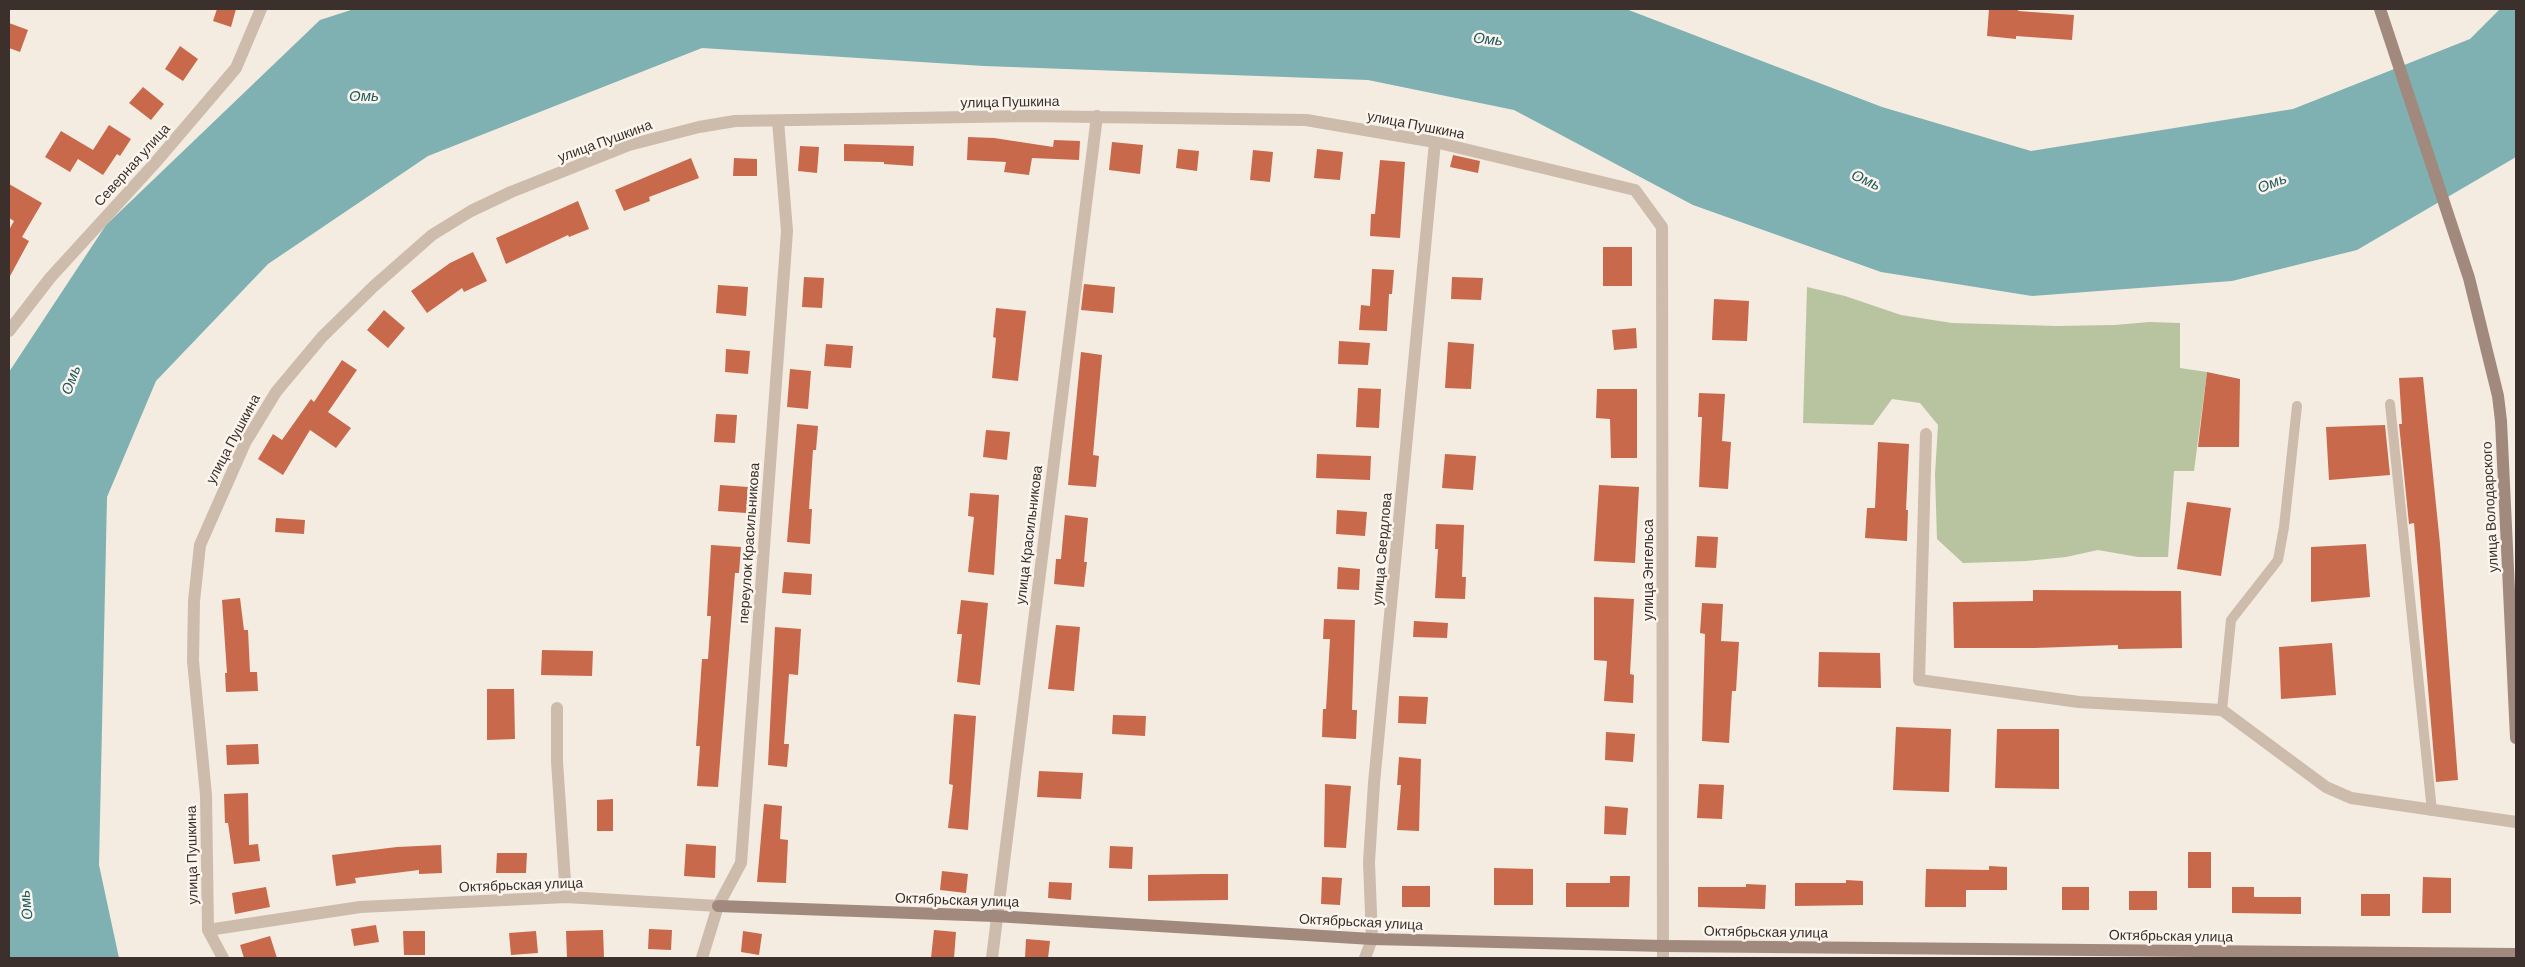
<!DOCTYPE html>
<meta charset="utf-8">
<style>
body{margin:0}
#map{position:relative;width:2525px;height:967px;overflow:hidden;background:#f4ebe1;font-family:Barlow,sans-serif}
canvas{display:block}
.frame{position:absolute;inset:0;border:10px solid #3b302b;pointer-events:none}
</style>
<div id="map">
<canvas width="2525" height="967"></canvas>
<div class="frame"></div>
</div>
<script>
const ctx = document.querySelector('canvas').getContext('2d');
ctx.lineJoin = 'round';
function paint(path, color) { ctx.fillStyle = color; ctx.fill(path, 'evenodd'); }
const poly = rows => new Path2D(rows.map(r => 'M' + r).join(''));
function strokePath(path, color, width, dash) { ctx.strokeStyle = color; ctx.lineWidth = width; ctx.lineCap = dash ? 'butt' : 'round'; ctx.setLineDash(dash || []); ctx.stroke(path); }
function write(font, color, halo, rows, align = 'center') {
  ctx.font = font + ' Barlow,sans-serif'; ctx.lineWidth = 5; ctx.setLineDash([]); ctx.textBaseline = 'middle'; ctx.strokeStyle = halo; ctx.fillStyle = color; for (const [text, x, y, turn = 0] of rows) {
    ctx.save(); ctx.translate(x, y); ctx.rotate((+turn || 0) * Math.PI / 180); ctx.textAlign = isNaN(turn) ? turn : align; if (halo) ctx.strokeText(text, 0, 0); ctx.fillText(text, 0, 0); ctx.restore();
  }
}
const green = poly([
 [1807,287,1845,296,1901,315,1952,323,2057,326,2115,325,2149,322,2180,323,2180,368,2207,372,2194,471,2174,471,2168,557,2138,557,2098,550,2066,557,2026,561,1963,563,1937,539,1935,475,1938,425,1920,403,1892,399,1873,425,1803,423]
]);
const water = poly([
 [354,9,1626,9,1882,107,2031,151,2293,109,2470,39,2500,9,2516,9,2516,157,2357,250,2232,281,2032,296,1881,272,1693,205,1514,110,1368,80,984,66,702,48,428,156,268,264,156,381,107,497,99,865,119,958,9,958,9,372,106,225,320,20]
]);
const building = poly([
 [217,9,236,9,231,27,213,21],
 [1989,9,2019,9,2018,11,2074,15,2072,40,2016,36,2016,39,1987,36],
 [9,23,28,30,20,52,9,48],
 [180,46,198,59,183,81,165,69],
 [143,87,164,104,151,120,129,103],
 [109,125,131,139,120,156,117,154,103,175,78,159,70,172,45,157,61,131,93,150],
 [968,137,994,138,1053,147,1054,140,1080,141,1079,160,1032,158,1029,175,1004,172,1006,162,967,160],
 [1112,142,1143,145,1140,174,1109,170],
 [844,144,914,146,913,166,884,164,884,162,844,161],
 [800,146,819,147,817,173,798,171],
 [1178,149,1199,151,1197,171,1176,168],
 [1317,149,1343,152,1340,180,1314,178],
 [1253,150,1273,152,1270,182,1250,180],
 [1453,155,1480,161,1478,173,1450,167],
 [691,158,699,178,649,197,650,201,624,211,615,190],
 [734,158,757,159,757,176,733,176],
 [1380,160,1405,162,1400,238,1370,236,1371,214,1375,214],
 [9,184,42,203,22,237,29,241,9,278,9,230,14,221,9,218],
 [578,201,589,229,569,237,568,235,506,264,496,238],
 [1603,247,1632,247,1632,286,1603,286],
 [473,252,487,281,464,292,462,288,427,313,411,291,450,263],
 [1372,269,1394,270,1392,294,1389,294,1387,331,1359,330,1361,305,1370,306],
 [804,277,824,278,822,308,802,307],
 [1452,277,1483,278,1481,300,1451,299],
 [1084,284,1115,287,1113,313,1081,310],
 [718,285,748,287,746,316,716,313],
 [1714,299,1749,301,1747,341,1712,340],
 [996,308,1026,311,1018,381,992,378,996,338,993,337],
 [384,310,405,328,388,348,367,330],
 [1636,328,1637,348,1614,350,1612,330],
 [1339,341,1370,343,1368,365,1338,364],
 [1448,342,1474,344,1471,389,1445,388],
 [826,344,853,346,851,368,824,366],
 [726,349,750,351,748,374,725,372],
 [1081,352,1102,355,1093,455,1099,456,1096,487,1068,485],
 [342,360,357,370,328,412,351,428,336,448,310,430,283,475,258,459,273,434,282,440,311,399,314,402],
 [790,369,811,371,808,409,787,407],
 [2207,372,2240,379,2239,447,2198,447],
 [2423,377,2440,544,2458,780,2436,782,2414,523,2409,524,2399,424,2402,424,2399,378],
 [1358,388,1381,389,1379,428,1356,427],
 [1597,389,1637,389,1637,458,1611,458,1610,419,1596,418],
 [1699,393,1725,394,1722,441,1731,442,1728,489,1699,487,1702,417,1698,417],
 [716,414,737,415,735,443,714,442],
 [797,424,818,426,816,450,813,450,809,509,812,509,810,544,787,542],
 [2385,425,2390,475,2329,480,2326,427],
 [986,430,1010,432,1007,460,983,457],
 [1878,442,1909,444,1906,510,1908,510,1907,541,1865,538,1867,508,1875,508],
 [1317,454,1371,456,1370,480,1316,478],
 [1445,454,1476,456,1473,490,1442,488],
 [720,485,748,487,746,513,718,511],
 [1599,485,1639,487,1635,563,1594,561],
 [970,493,999,495,994,575,968,572,974,517,968,516],
 [2187,502,2231,508,2221,576,2177,569],
 [1337,510,1367,512,1365,536,1336,534],
 [1065,515,1088,518,1084,562,1087,562,1084,587,1054,584,1056,559,1061,559],
 [276,518,305,520,304,534,275,532],
 [1436,524,1464,525,1462,577,1466,577,1465,599,1435,598,1438,549,1435,549],
 [1697,536,1718,537,1716,568,1695,567],
 [2366,544,2370,597,2311,602,2311,547],
 [711,545,741,547,739,573,735,573,718,787,697,786,700,746,696,746,702,659,708,659,711,616,707,616],
 [1338,567,1360,569,1359,590,1337,589],
 [784,572,812,574,811,595,782,593],
 [2033,590,2181,591,2182,648,2118,649,2118,645,2035,648,1954,648,1953,602,2033,601],
 [1594,597,1634,599,1630,674,1634,675,1633,703,1604,701,1607,661,1594,660],
 [240,598,244,630,248,630,250,672,257,672,258,691,226,692,225,673,227,673,222,600],
 [961,600,988,603,980,685,957,682,962,634,957,634],
 [1702,603,1723,604,1721,641,1739,642,1736,691,1732,691,1729,743,1702,741,1705,634,1700,633],
 [1324,619,1355,620,1352,710,1357,710,1356,739,1322,737,1323,709,1326,709,1330,639,1323,639],
 [1414,621,1448,623,1447,638,1413,637],
 [1056,625,1080,627,1074,691,1048,689],
 [775,627,801,629,798,675,789,674,784,744,789,744,787,767,768,765],
 [2332,643,2336,695,2281,699,2279,647],
 [542,650,593,651,592,676,541,675],
 [1819,652,1880,653,1881,688,1818,687],
 [487,689,514,689,515,739,487,740],
 [1399,696,1428,697,1426,724,1398,723],
 [954,714,976,716,968,830,948,828,953,785,949,784],
 [1113,715,1146,716,1145,736,1112,734],
 [1896,727,1951,729,1949,792,1893,790],
 [1997,729,2059,729,2059,789,1995,788],
 [1606,732,1635,734,1633,762,1605,760],
 [258,744,259,764,227,765,226,745],
 [1399,757,1421,759,1419,831,1397,830,1401,785,1397,785],
 [1039,771,1083,773,1081,799,1037,797],
 [1325,784,1351,786,1346,848,1324,847],
 [1699,784,1724,785,1722,819,1697,818],
 [248,793,249,845,258,844,260,861,234,864,228,823,225,823,224,794],
 [613,799,613,831,597,831,597,800],
 [764,804,782,806,780,839,788,840,786,883,757,882],
 [1605,806,1628,808,1626,835,1604,834],
 [686,844,716,846,715,878,684,876],
 [441,845,442,873,419,874,419,870,355,878,356,883,336,886,332,855,397,847],
 [1110,846,1133,847,1132,869,1109,868],
 [2188,852,2211,852,2211,888,2188,888],
 [497,853,527,853,526,873,496,873],
 [1989,866,2007,867,2007,890,1966,890,1966,907,1925,907,1926,869,1989,870],
 [1494,868,1533,869,1533,905,1494,905],
 [942,871,968,874,966,893,940,890],
 [1204,874,1228,874,1228,900,1148,901,1148,875],
 [1610,876,1630,876,1629,907,1566,907,1566,883,1610,883],
 [1322,877,1342,878,1340,905,1321,904],
 [2423,877,2451,878,2451,913,2422,913],
 [1846,880,1863,881,1863,905,1795,906,1795,883,1846,883],
 [1049,882,1072,883,1071,900,1048,898],
 [1746,884,1766,885,1765,909,1698,907,1698,887,1746,887],
 [1402,886,1430,886,1430,907,1402,907],
 [266,887,270,907,235,914,232,893],
 [2062,887,2089,887,2089,910,2062,910],
 [2232,887,2254,887,2254,897,2301,897,2301,914,2232,913],
 [2129,891,2157,891,2157,910,2129,910],
 [2361,894,2390,894,2390,916,2361,916],
 [376,925,379,942,354,946,351,929],
 [649,929,672,930,671,950,648,949],
 [603,930,604,957,567,958,566,931],
 [934,930,956,932,954,958,931,958],
 [403,931,425,931,425,955,404,955],
 [536,931,538,953,511,955,509,933],
 [743,931,762,934,759,955,741,952],
 [270,936,277,958,244,958,240,945],
 [1026,939,1050,941,1048,958,1025,958]
]);
const lane = poly([
 [2390,404,2432,811],
 [2222,710,2231,620,2278,560,2284,527,2297,406]
]);
const street = poly([
 [9,331,50,278,155,163,236,68,261,9],
 [1926,434,1919,680,2079,702,2222,710,2326,787,2351,798,2516,822],
 [557,708,557,761,566,897],
 [208,930,360,907,566,897,718,906],
 [223,958,208,930,206,795,193,661,194,601,200,545,245,443,276,392,322,337,374,286,432,235,471,211,511,192,629,145,699,127,735,121,1028,116,1306,120,1435,142,1635,190,1662,227,1663,958],
 [702,958,718,906,741,863,787,231,778,121],
 [992,958,1097,116],
 [1365,958,1372,939,1369,862,1374,783,1435,142]
]);
const secondary = poly([
 [2380,9,2469,278,2498,396,2501,421,2516,738],
 [718,906,995,916,1372,939,1664,946,2516,954]
]);
const streetNames = [
 ["улица Пушкина",1010,102,-1],
 ["улица Пушкина",1416,125,11],
 ["улица Пушкина",605,141,-20],
 ["Северная улица",132,165,-48],
 ["улица Пушкина",233,439,-62],
 ["улица Володарского",2490,507,-93],
 ["улица Красильникова",1029,535,-83],
 ["переулок Красильникова",749,543,-86],
 ["улица Свердлова",1382,549,-85],
 ["улица Энгельса",1648,570,-90],
 ["улица Пушкина",192,855,-91],
 ["Октябрьская улица",521,885,-2],
 ["Октябрьская улица",957,900,2],
 ["Октябрьская улица",1361,922,3],
 ["Октябрьская улица",1766,932,1],
 ["Октябрьская улица",2171,936,1]
];
const waterNames = [
 ["Омь",1488,39,6],
 ["Омь",364,96],
 ["Омь",1866,180,24],
 ["Омь",2272,183,-22],
 ["Омь",71,380,-70],
 ["Омь",26,905,-97]
];
paint(green, '#b8c4a0');
paint(water, '#7fb0b2');
paint(building, '#c8694b');
strokePath(lane, '#cdbbac', 10);
strokePath(street, '#cdbbac', 12);
strokePath(secondary, '#a18a7d', 12);
write('14px', '#3b302b', '#fbf5ee', streetNames);
write('italic 15px', '#1f5a5e', '#fbf5ee', waterNames);
</script>
